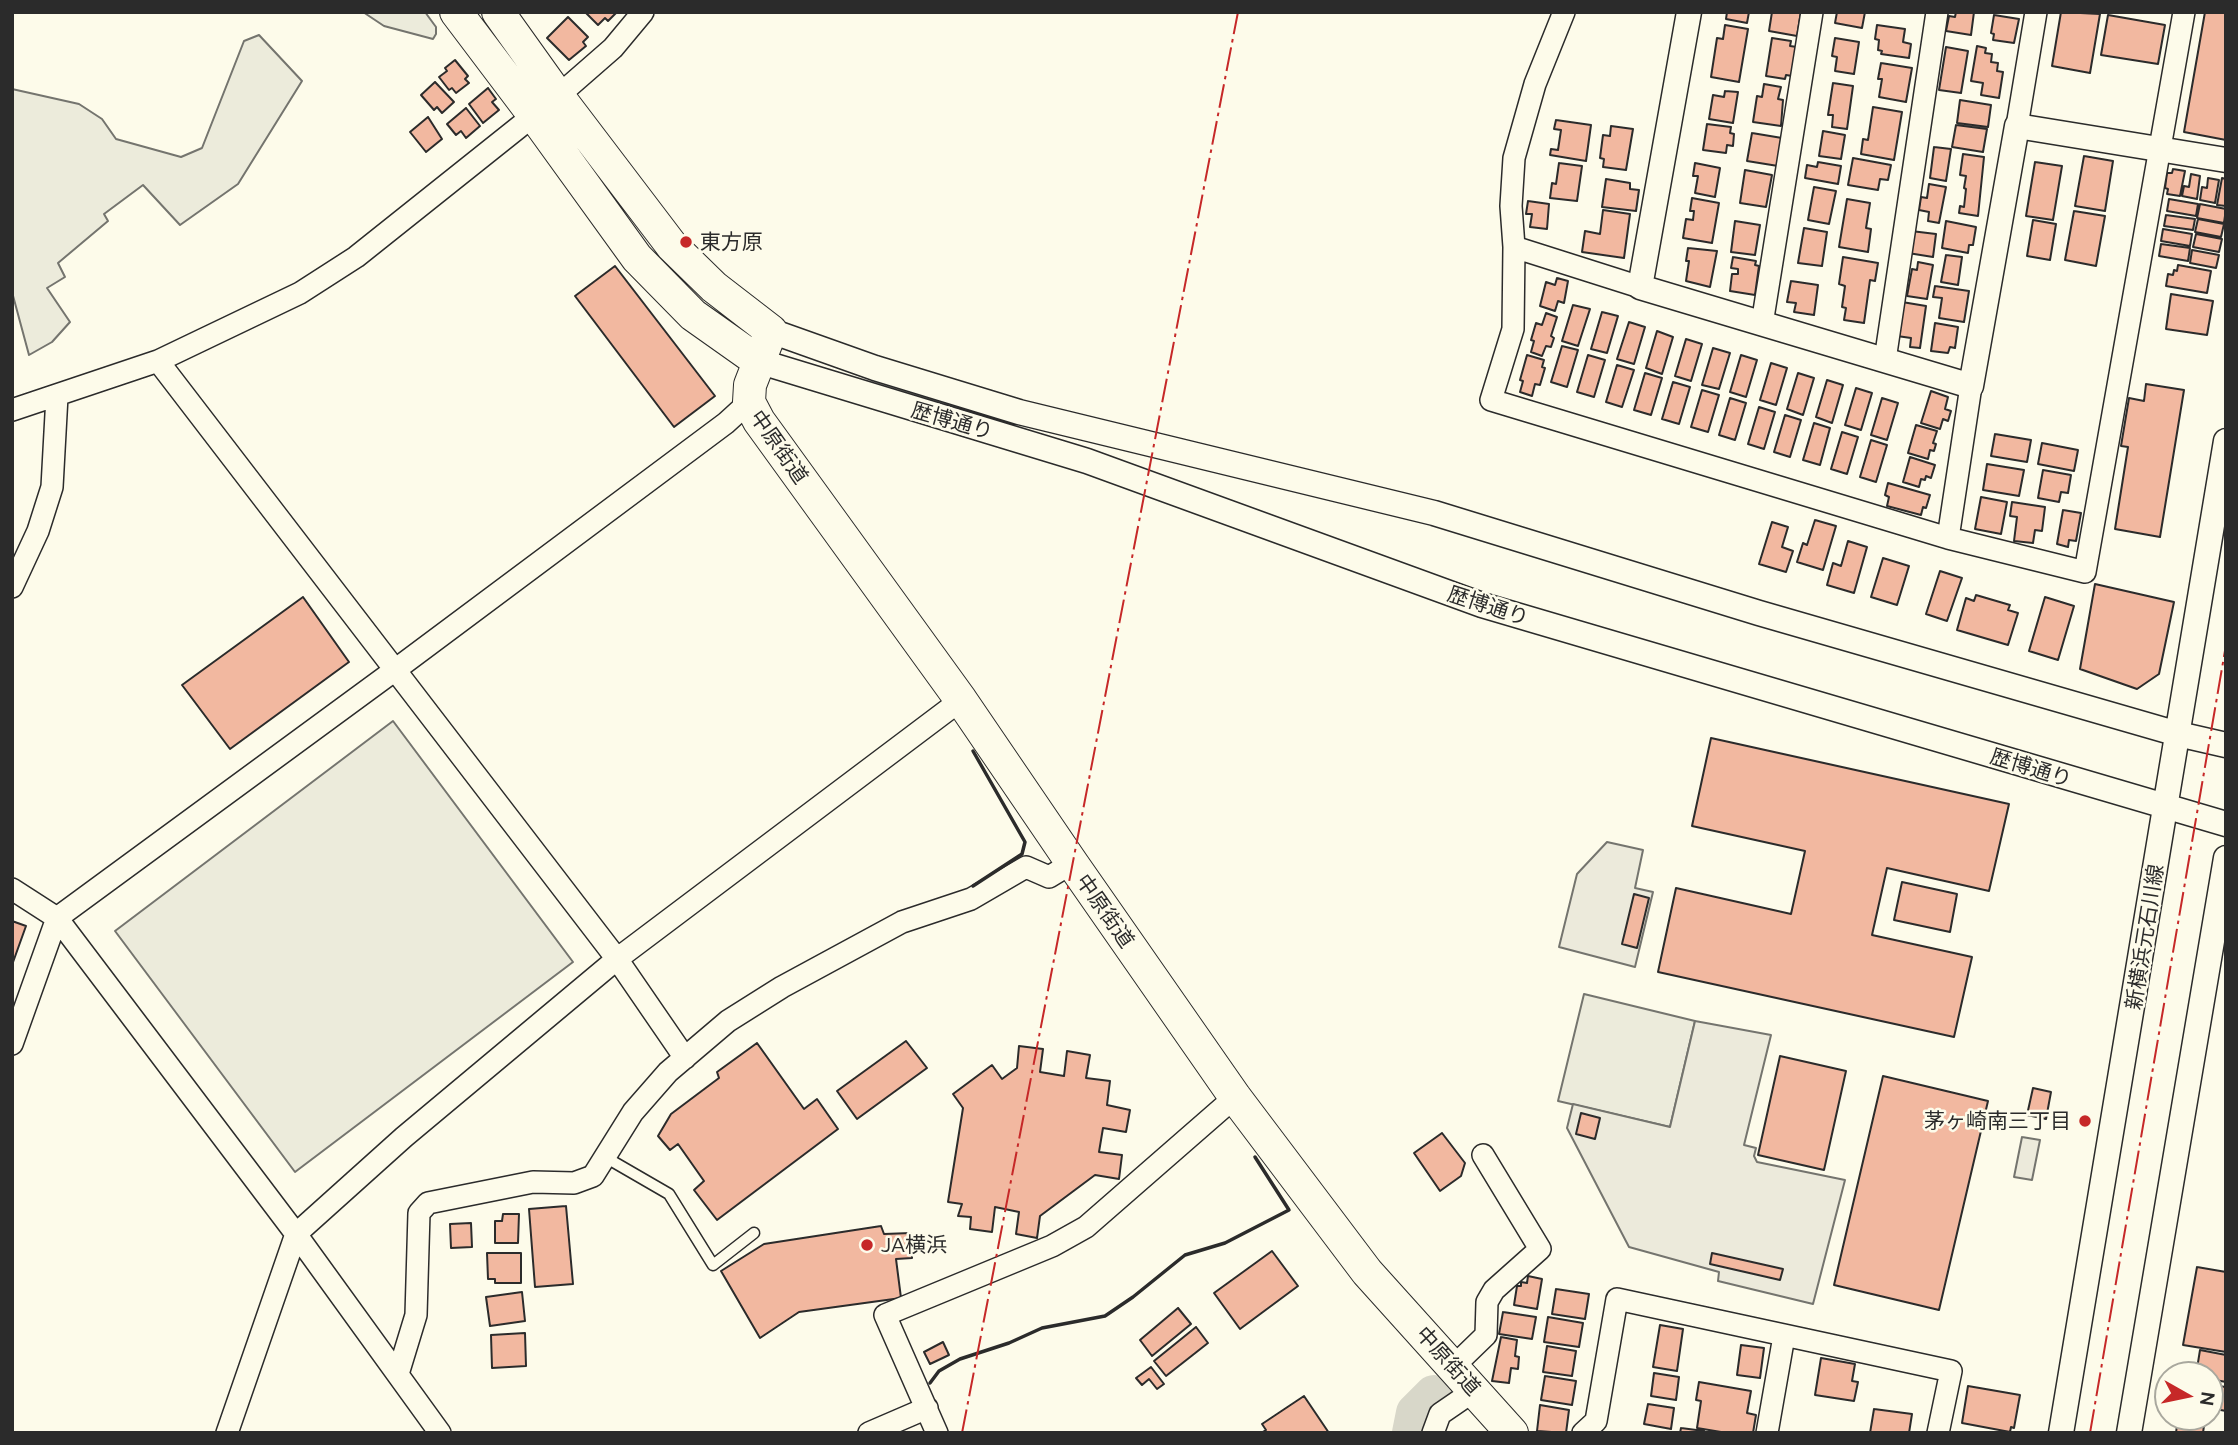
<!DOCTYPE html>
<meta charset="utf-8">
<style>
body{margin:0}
#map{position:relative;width:2238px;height:1445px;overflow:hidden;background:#fdfbea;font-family:Ubuntu,sans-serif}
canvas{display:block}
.frame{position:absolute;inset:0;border:14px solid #2b2b2b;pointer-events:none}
.north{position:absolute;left:2154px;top:1361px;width:70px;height:70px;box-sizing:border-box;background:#fdfbea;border:2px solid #a9a89e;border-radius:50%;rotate:99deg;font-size:19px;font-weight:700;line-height:28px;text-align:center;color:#2b2b2b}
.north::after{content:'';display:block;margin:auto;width:24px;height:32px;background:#c62828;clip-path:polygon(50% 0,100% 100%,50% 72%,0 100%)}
</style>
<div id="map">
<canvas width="2238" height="1445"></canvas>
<div class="frame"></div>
<div class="north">N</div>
</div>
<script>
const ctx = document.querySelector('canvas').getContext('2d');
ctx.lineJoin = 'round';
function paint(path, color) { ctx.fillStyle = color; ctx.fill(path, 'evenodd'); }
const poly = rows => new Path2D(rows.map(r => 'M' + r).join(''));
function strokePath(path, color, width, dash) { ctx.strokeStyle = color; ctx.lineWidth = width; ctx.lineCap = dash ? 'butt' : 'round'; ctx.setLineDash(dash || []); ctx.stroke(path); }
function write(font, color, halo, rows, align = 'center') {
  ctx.font = font + ' Ubuntu,"Noto Sans JP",sans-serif'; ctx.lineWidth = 5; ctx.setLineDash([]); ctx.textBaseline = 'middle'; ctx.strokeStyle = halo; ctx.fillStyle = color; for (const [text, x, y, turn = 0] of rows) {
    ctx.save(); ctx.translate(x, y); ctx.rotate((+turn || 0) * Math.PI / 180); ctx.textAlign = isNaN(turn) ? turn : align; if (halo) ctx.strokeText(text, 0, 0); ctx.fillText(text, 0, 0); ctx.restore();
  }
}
const green = poly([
 [363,12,425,12,436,27,436,34,433,39,384,26,363,12],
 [259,35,302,81,238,184,180,225,143,185,104,214,108,221,58,263,65,277,47,288,70,322,52,342,29,355,12,292,12,89,79,104,102,119,116,139,181,157,202,148,244,41,259,35],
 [393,721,573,962,295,1172,115,931,393,721],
 [1584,994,1695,1021,1670,1127,1558,1101,1584,994]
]);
const parking = poly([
 [1607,842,1643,850,1635,888,1653,892,1635,967,1559,947,1577,874,1607,842],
 [1695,1021,1771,1035,1744,1145,1756,1148,1754,1156,1757,1162,1845,1180,1813,1304,1718,1281,1719,1272,1629,1247,1567,1128,1573,1104,1670,1127,1695,1021],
 [2022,1137,2040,1140,2032,1180,2014,1177,2022,1137]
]);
const river = poly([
 [1412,1433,1416,1413,1434,1395]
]);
const building = poly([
 [585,12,617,12,608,21,605,18,598,25,585,12],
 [1727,12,1749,12,1747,23,1726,19,1727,12],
 [1772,12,1801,12,1797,36,1769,31,1772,12],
 [1837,12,1865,12,1862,28,1835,23,1837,12],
 [1956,12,1974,12,1971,35,1946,31,1949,16,1955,17,1956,12],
 [2061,12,2100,14,2090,73,2052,66,2061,12],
 [2205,12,2226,12,2226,140,2184,132,2205,12],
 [1994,15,2019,19,2014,43,1993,40,1994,34,1991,33,1994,15],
 [2108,15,2165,25,2158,64,2101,55,2108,15],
 [568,17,588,37,583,42,586,46,569,60,547,38,568,17],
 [1725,25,1748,29,1739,82,1711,77,1717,38,1723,39,1725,25],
 [1877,25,1905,29,1903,42,1911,44,1909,58,1881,54,1882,51,1878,50,1879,40,1875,39,1877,25],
 [1772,38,1791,41,1790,46,1797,47,1792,76,1786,75,1785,79,1766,76,1772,38],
 [1835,38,1859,42,1854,74,1835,71,1837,57,1832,56,1835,38],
 [1977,46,1986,48,1985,53,1992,54,1991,62,1998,63,1997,71,2003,72,1999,98,1981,95,1983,83,1971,81,1977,46],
 [1946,47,1968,51,1961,93,1939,90,1946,47],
 [455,60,468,76,465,79,469,83,456,93,452,88,449,90,439,77,447,71,445,68,455,60],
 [1881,63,1912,68,1906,102,1879,97,1882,79,1878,79,1881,63],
 [435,82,454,102,442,113,437,107,434,110,421,95,435,82],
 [1833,83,1853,86,1847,129,1832,127,1833,115,1828,115,1833,83],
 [1764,84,1781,87,1778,99,1783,100,1781,126,1753,122,1757,96,1762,97,1764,84],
 [488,88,496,99,492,102,499,110,483,123,469,104,488,88],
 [1725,91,1738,92,1733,123,1709,119,1713,95,1724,97,1725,91],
 [1960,100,1991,105,1988,127,1957,123,1960,100],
 [1873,107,1902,112,1894,160,1861,154,1863,139,1868,140,1873,107],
 [466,108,480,126,466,138,461,131,456,135,447,124,466,108],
 [428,117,442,139,426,152,410,132,428,117],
 [1556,120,1591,125,1586,161,1550,155,1551,149,1558,150,1561,130,1554,129,1556,120],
 [1707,124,1731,127,1730,133,1734,134,1733,146,1727,145,1726,153,1703,150,1707,124],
 [1956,125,1987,129,1983,152,1952,147,1956,125],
 [1611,126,1633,129,1626,170,1603,167,1604,159,1600,158,1603,135,1610,136,1611,126],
 [1823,131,1845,135,1841,159,1819,156,1823,131],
 [1752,133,1782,138,1778,166,1747,161,1752,133],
 [1934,147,1951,149,1946,181,1930,178,1934,147],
 [1963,154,1984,157,1978,216,1959,213,1960,206,1964,207,1966,189,1964,188,1966,176,1960,175,1963,154],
 [2084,156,2113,161,2105,211,2075,206,2084,156],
 [1853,158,1891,165,1888,180,1880,179,1878,190,1848,185,1853,158],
 [1818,162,1841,166,1838,184,1805,178,1807,165,1817,167,1818,162],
 [2035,162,2062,166,2053,220,2026,216,2035,162],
 [1559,163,1582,166,1577,201,1550,198,1552,183,1556,184,1559,163],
 [1695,163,1720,168,1715,197,1695,193,1698,176,1693,176,1695,163],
 [2173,169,2185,171,2180,196,2167,194,2168,189,2165,188,2167,173,2172,173,2173,169],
 [1745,170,1772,175,1766,207,1740,203,1745,170],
 [2191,174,2200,176,2197,199,2182,196,2184,186,2189,187,2191,174],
 [2208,178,2219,180,2215,203,2200,200,2202,187,2207,188,2208,178],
 [2222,178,2226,179,2226,206,2217,205,2222,178],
 [1606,179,1630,183,1630,189,1639,190,1636,211,1602,207,1606,179],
 [1929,184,1946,187,1939,223,1928,221,1929,212,1919,210,1921,197,1927,198,1929,184],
 [1814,187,1836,191,1829,224,1808,220,1814,187],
 [1692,198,1719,203,1712,243,1683,238,1686,219,1693,220,1694,211,1690,211,1692,198],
 [1847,199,1870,203,1866,228,1871,229,1868,252,1839,247,1847,199],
 [2169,199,2198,204,2196,216,2167,211,2169,199],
 [1528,201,1549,204,1547,229,1530,227,1532,214,1526,214,1528,201],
 [2200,204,2226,209,2224,223,2197,218,2200,204],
 [1603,210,1630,214,1624,258,1582,252,1585,231,1600,234,1603,210],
 [2074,211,2105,216,2096,266,2065,260,2074,211],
 [2166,215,2195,219,2193,230,2164,226,2166,215],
 [2198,219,2224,224,2221,237,2195,232,2198,219],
 [2033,220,2056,224,2050,260,2027,256,2033,220],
 [1735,221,1760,225,1755,255,1731,252,1735,221],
 [1946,221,1976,227,1973,245,1969,245,1968,253,1942,248,1946,221],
 [1804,228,1827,232,1822,266,1798,263,1804,228],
 [2163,229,2192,234,2190,246,2161,241,2163,229],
 [1911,231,1936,234,1933,257,1908,253,1911,231],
 [2196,234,2222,239,2219,252,2193,247,2196,234],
 [2161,244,2190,248,2188,261,2159,256,2161,244],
 [1688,248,1717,251,1710,287,1686,281,1689,261,1686,261,1688,248],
 [2192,250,2219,255,2216,268,2190,263,2192,250],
 [1946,255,1962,257,1958,285,1941,282,1946,255],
 [1733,257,1756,261,1755,265,1759,266,1755,295,1730,291,1732,274,1738,274,1738,269,1731,268,1733,257],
 [1843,257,1878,263,1875,281,1870,280,1864,323,1844,320,1846,308,1842,307,1845,286,1839,284,1843,257],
 [1918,262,1933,265,1927,299,1907,296,1912,269,1917,270,1918,262],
 [2178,265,2211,271,2207,293,2166,286,2168,274,2173,275,2174,270,2177,271,2178,265],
 [615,266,715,396,674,427,575,296,615,266],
 [1557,278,1568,281,1564,303,1558,301,1555,311,1540,306,1546,282,1555,285,1557,278],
 [1791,281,1818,285,1814,315,1794,312,1796,303,1787,302,1791,281],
 [1935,286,1969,291,1964,322,1939,318,1942,298,1933,297,1935,286],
 [2171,294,2213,301,2207,335,2166,329,2171,294],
 [1902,302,1926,306,1920,348,1910,347,1911,338,1897,336,1902,302],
 [1573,305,1590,309,1578,346,1562,341,1573,305],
 [1602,312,1618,316,1607,353,1591,349,1602,312],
 [1546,313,1557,317,1551,336,1554,338,1551,347,1546,346,1542,356,1531,352,1534,341,1531,340,1536,323,1542,325,1546,313],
 [1629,322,1645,327,1634,364,1617,359,1629,322],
 [1935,323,1958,327,1955,348,1950,347,1948,353,1931,351,1935,323],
 [1657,331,1673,337,1662,374,1646,368,1657,331],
 [1686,339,1702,344,1691,381,1675,376,1686,339],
 [1562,346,1578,350,1567,387,1551,382,1562,346],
 [1713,348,1730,353,1719,389,1702,385,1713,348],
 [1527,355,1544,360,1542,367,1545,368,1540,385,1535,384,1532,396,1520,392,1523,381,1520,380,1527,355],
 [1588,355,1605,360,1594,397,1577,392,1588,355],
 [1741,355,1757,360,1746,397,1730,392,1741,355],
 [1771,363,1787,368,1776,405,1760,400,1771,363],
 [1617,365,1634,370,1622,407,1606,402,1617,365],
 [1645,373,1662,378,1651,415,1634,410,1645,373],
 [1798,373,1814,378,1803,415,1787,409,1798,373],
 [1827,380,1843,385,1832,423,1816,417,1827,380],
 [1673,382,1690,387,1679,424,1662,419,1673,382],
 [2146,384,2184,390,2160,537,2115,529,2128,447,2121,446,2129,398,2144,401,2146,384],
 [1856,388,1872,393,1861,430,1845,425,1856,388],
 [1702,390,1719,395,1708,432,1691,427,1702,390],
 [1931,391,1948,397,1945,409,1951,411,1948,421,1943,419,1940,429,1921,423,1931,391],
 [1730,398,1746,403,1735,440,1719,435,1730,398],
 [1882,398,1898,403,1887,440,1871,435,1882,398],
 [1759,407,1775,412,1764,449,1748,444,1759,407],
 [1785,415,1801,420,1790,457,1774,452,1785,415],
 [1814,423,1830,428,1820,465,1803,460,1814,423],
 [1916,425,1937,431,1933,443,1936,444,1934,451,1930,450,1928,459,1908,453,1916,425],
 [1842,432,1858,437,1847,474,1831,469,1842,432],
 [1995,434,2031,440,2027,462,1991,456,1995,434],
 [1871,440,1887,445,1876,482,1860,477,1871,440],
 [2042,443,2078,450,2074,471,2038,464,2042,443],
 [1910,457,1935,465,1931,478,1926,476,1925,480,1921,479,1919,487,1903,482,1910,457],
 [1987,464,2024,470,2019,496,1983,490,1987,464],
 [2043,470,2071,475,2068,493,2061,492,2059,502,2038,498,2043,470],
 [1888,483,1930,495,1926,508,1923,507,1921,515,1887,506,1889,497,1885,495,1888,483],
 [1981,497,2007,502,2001,534,1975,529,1981,497],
 [2012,502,2045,507,2042,531,2035,530,2033,543,2014,541,2017,517,2010,516,2012,502],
 [2063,510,2081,513,2076,541,2069,540,2068,547,2057,544,2063,510],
 [1815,520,1836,526,1823,570,1797,562,1803,543,1807,545,1815,520],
 [1772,522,1788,527,1782,547,1793,551,1786,572,1759,564,1772,522],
 [1848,541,1867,547,1854,593,1827,585,1833,563,1841,566,1848,541],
 [1883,558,1909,566,1897,605,1871,597,1883,558],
 [1940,571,1962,578,1947,621,1926,614,1940,571],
 [2095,584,2174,602,2159,674,2137,689,2080,669,2095,584],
 [1976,595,2010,605,2008,610,2018,613,2008,645,1957,630,1966,598,1974,601,1976,595],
 [303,597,349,662,230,749,182,685,303,597],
 [2045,597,2074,606,2058,660,2029,651,2045,597],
 [1711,738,2009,804,1989,891,1887,868,1872,935,1972,957,1954,1037,1658,972,1676,888,1791,914,1805,851,1692,826,1711,738],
 [1902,882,1957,894,1950,932,1894,920,1902,882],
 [1634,894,1649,898,1637,948,1622,944,1634,894],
 [12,921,26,926,12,965,12,921],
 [906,1041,927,1068,857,1119,837,1091,906,1041],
 [757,1043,804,1109,817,1099,838,1129,717,1220,694,1190,704,1181,678,1144,670,1150,658,1136,671,1114,719,1078,717,1072,757,1043],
 [1019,1046,1043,1049,1040,1072,1064,1076,1067,1051,1090,1055,1086,1078,1110,1081,1107,1105,1130,1110,1126,1132,1103,1128,1099,1152,1122,1155,1119,1179,1095,1175,1040,1216,1037,1238,1016,1234,1019,1212,995,1207,992,1232,970,1229,971,1217,958,1216,962,1204,948,1202,963,1108,953,1094,992,1065,1002,1079,1017,1068,1019,1046],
 [1780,1056,1846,1071,1824,1170,1758,1155,1780,1056],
 [1883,1076,1988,1101,1939,1310,1834,1285,1883,1076],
 [2033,1088,2051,1092,2046,1119,2027,1115,2033,1088],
 [1581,1113,1600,1118,1595,1139,1576,1134,1581,1113],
 [1442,1133,1465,1163,1461,1176,1440,1191,1414,1153,1442,1133],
 [566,1206,573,1284,535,1287,529,1209,566,1206],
 [503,1214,519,1214,518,1243,495,1243,495,1221,502,1221,503,1214],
 [471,1223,472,1247,451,1248,450,1224,471,1223],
 [881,1226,884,1234,911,1233,912,1258,896,1259,901,1298,799,1312,760,1338,721,1271,764,1244,881,1226],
 [1272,1251,1298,1286,1240,1329,1214,1293,1272,1251],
 [487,1253,521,1253,521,1283,495,1283,495,1279,488,1279,487,1253],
 [1712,1253,1783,1269,1780,1280,1710,1264,1712,1253],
 [2197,1267,2226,1272,2226,1352,2183,1345,2197,1267],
 [1528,1276,1542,1279,1537,1309,1514,1305,1517,1286,1521,1286,1521,1282,1527,1283,1528,1276],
 [1556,1289,1589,1294,1585,1319,1552,1314,1556,1289],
 [522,1292,525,1321,490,1326,486,1297,522,1292],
 [1178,1308,1191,1324,1152,1356,1140,1340,1178,1308],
 [1503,1312,1536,1317,1532,1339,1499,1334,1503,1312],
 [1548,1317,1583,1323,1579,1347,1544,1342,1548,1317],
 [1660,1325,1683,1329,1677,1371,1653,1367,1660,1325],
 [1196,1327,1208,1343,1166,1376,1154,1361,1196,1327],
 [525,1333,526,1366,492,1368,491,1335,525,1333],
 [1501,1337,1517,1340,1515,1356,1519,1357,1518,1369,1511,1368,1509,1383,1492,1381,1501,1337],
 [943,1342,949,1355,930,1364,924,1352,943,1342],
 [1741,1345,1764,1348,1760,1378,1737,1375,1741,1345],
 [1547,1346,1576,1351,1572,1376,1543,1372,1547,1346],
 [2200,1350,2226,1355,2226,1382,2210,1379,2210,1375,2196,1375,2200,1350],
 [1821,1358,1855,1364,1852,1381,1858,1382,1854,1401,1815,1395,1821,1358],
 [1151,1367,1164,1384,1157,1389,1149,1379,1142,1385,1136,1378,1151,1367],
 [1654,1373,1679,1377,1676,1400,1651,1396,1654,1373],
 [1545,1376,1576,1381,1572,1405,1541,1400,1545,1376],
 [1699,1382,1751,1391,1747,1413,1756,1415,1753,1433,1727,1433,1697,1428,1701,1401,1696,1400,1699,1382],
 [2210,1385,2226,1387,2226,1411,2210,1408,2210,1385],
 [1968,1386,2020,1395,2014,1428,2011,1427,2010,1432,1962,1423,1968,1386],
 [1304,1396,1329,1433,1261,1433,1266,1430,1262,1424,1304,1396],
 [1648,1404,1674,1408,1671,1429,1644,1424,1648,1404],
 [1540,1405,1569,1410,1566,1433,1537,1431,1540,1405],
 [1874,1409,1912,1414,1909,1433,1870,1433,1874,1409],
 [2178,1417,2205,1418,2203,1433,2176,1433,2178,1417],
 [1681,1428,1704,1431,1704,1433,1680,1433,1681,1428]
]);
const service = poly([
 [605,1157,669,1194,713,1265,754,1233]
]);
const minor = poly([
 [1564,12,1535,84,1514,158,1511,206,1514,247,1513,329,1491,400,1948,538,2085,572,2184,12],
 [2017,126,2036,12],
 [1514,247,1640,287],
 [1762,324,1812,12],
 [1885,360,1937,12],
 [158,361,617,959,685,1058],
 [12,410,158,361,300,293,356,257,558,96,613,48,643,12],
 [1948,538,1971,386],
 [12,587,38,531,52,487,57,396],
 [12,889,57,918,296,1234,440,1433],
 [12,1044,57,918,395,670,726,423,749,402],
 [1453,1367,1486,1335,1487,1302,1494,1290,1540,1249,1483,1155],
 [398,1374,416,1315,419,1213,428,1203,533,1182,574,1183,593,1176,633,1112,668,1072,728,1021,782,987,902,922,971,899,1026,867,1049,877,1072,863],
 [227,1433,296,1234,404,1137,617,959,961,700],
 [869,1433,927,1408],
 [937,1433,885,1315,1052,1246,1086,1227,1235,1097],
 [1433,1433,1440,1414,1475,1390],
 [1583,1433,1596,1421,1617,1299,1951,1371,1938,1433],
 [1767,1433,1784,1336]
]);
const tertiary = poly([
 [1689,12,1640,287,1971,386,2017,126,2226,160],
 [771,331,875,368,1019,412,1434,513,1759,613,2178,734,2226,745],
 [758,361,1087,461,1482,605,2226,824],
 [2061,1433,2226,441],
 [2129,1433,2226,858]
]);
const primary = poly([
 [456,12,533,114,637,258,693,315,758,361],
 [498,12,558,96,672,246,714,287,771,331,750,385,749,402,759,421,961,700,1072,863,1235,1097,1367,1272,1512,1433]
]);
const wall = poly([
 [973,886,1022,854,1025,842,973,751],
 [930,1383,939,1371,960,1359,1009,1343,1042,1328,1105,1316,1133,1297,1185,1255,1225,1243,1289,1210,1255,1157]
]);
const power = poly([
 [962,1433,1238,12],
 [2090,1433,2226,645]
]);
const markers = [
 [686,242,7,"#c62828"],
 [2085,1121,7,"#c62828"],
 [867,1245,7,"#c62828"]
];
const poiNames = [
 ["東方原",700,242],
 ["茅ヶ崎南三丁目",2071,1121,"right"],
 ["JA横浜",881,1245]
];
const streetNames = [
 ["歴博通り",952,421,16],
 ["中原街道",779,447,55],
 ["歴博通り",1488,606,18],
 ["歴博通り",2031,768,17],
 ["中原街道",1105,911,55],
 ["新横浜元石川線",2145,937,-81],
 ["中原街道",1448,1361,48]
];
paint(green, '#ecebdb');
strokePath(green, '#74746e', 2);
paint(parking, '#eceadb');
strokePath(parking, '#74746e', 2);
strokePath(river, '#d8d7c9', 40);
paint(building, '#f2b8a0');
strokePath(building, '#2b2b2b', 2);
strokePath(service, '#2b2b2b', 13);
strokePath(minor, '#2b2b2b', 24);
strokePath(tertiary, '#2b2b2b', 27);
strokePath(primary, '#2b2b2b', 34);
strokePath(service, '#fdfbea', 10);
strokePath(minor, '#fdfbea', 21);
strokePath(tertiary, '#fdfbea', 24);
strokePath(primary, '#fdfbea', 32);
strokePath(wall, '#2b2b2b', 3.5);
strokePath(power, '#c62828', 2, [24, 5, 3.5, 5]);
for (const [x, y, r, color] of markers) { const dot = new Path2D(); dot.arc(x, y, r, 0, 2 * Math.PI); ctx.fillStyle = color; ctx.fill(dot); strokePath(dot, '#fdfbea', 2.5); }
write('21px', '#2b2b2b', '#fdfbea', poiNames, 'left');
write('21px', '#2b2b2b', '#fdfbea', streetNames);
</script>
